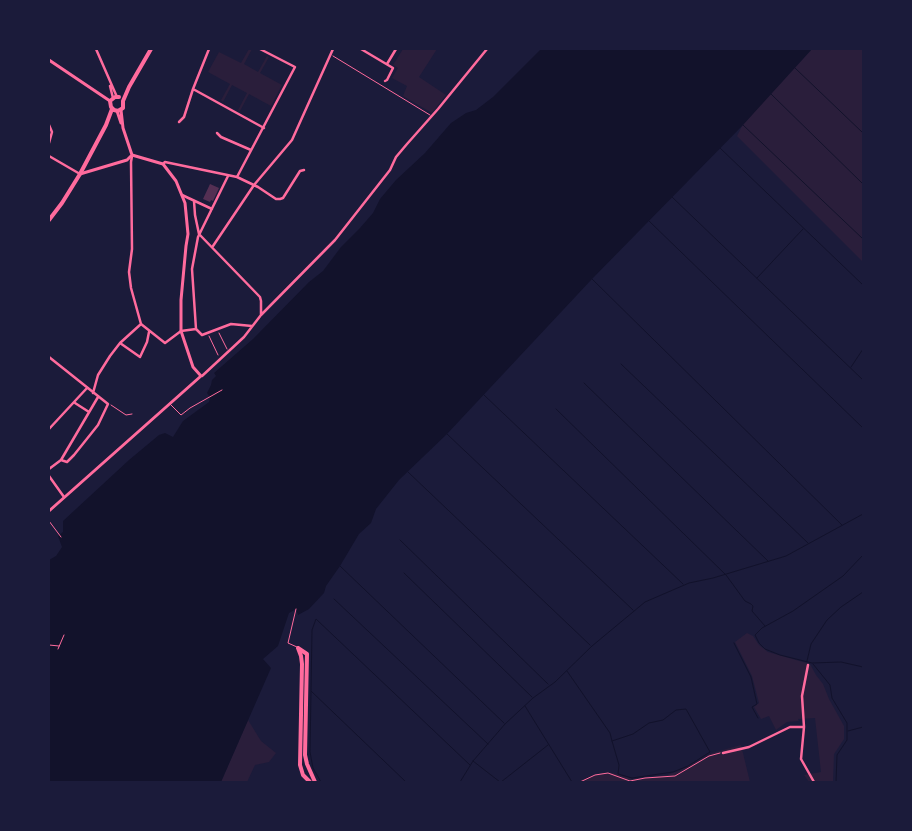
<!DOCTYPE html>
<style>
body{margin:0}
#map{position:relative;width:912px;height:831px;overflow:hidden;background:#1b1b3a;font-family:Mulish,sans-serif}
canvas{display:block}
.frame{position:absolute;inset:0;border:50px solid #1b1b3a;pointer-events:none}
</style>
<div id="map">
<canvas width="912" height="831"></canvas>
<div class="frame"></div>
</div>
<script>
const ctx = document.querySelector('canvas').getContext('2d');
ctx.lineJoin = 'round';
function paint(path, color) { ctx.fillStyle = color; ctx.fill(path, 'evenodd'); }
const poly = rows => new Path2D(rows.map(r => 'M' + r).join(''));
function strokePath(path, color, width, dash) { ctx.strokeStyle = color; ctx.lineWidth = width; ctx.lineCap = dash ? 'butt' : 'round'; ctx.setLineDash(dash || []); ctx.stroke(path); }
const green = poly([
 [249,49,252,49,244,64,258,72,267,56,269,57,260,73,282,85,271,106,249,94,240,111,238,110,247,93,232,85,223,102,221,100,230,84,208,72,219,52,241,63],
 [403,49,437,49,419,77,446,95,432,113,403,96,407,86,392,78,398,68,393,65],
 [812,49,863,49,863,262,737,136,743,124],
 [747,633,753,636,759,645,768,652,810,664,816,675,823,684,829,699,844,726,844,739,834,754,833,782,809,782,804,775,821,772,815,718,798,719,799,721,787,722,776,730,769,716,761,719,754,707,759,703,752,676,735,642],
 [248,720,261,741,276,753,269,762,255,765,247,782,221,782],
 [741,745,750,782,578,782,594,775,603,773,613,773,632,779,667,775,679,771,712,753]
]);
const water = poly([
 [541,49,812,49,743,125,592,279,447,434,399,480,376,509,371,523,359,534,340,566,326,586,324,593,309,609,298,615,296,609,289,613,278,646,263,659,271,668,221,782,49,782,49,560,56,556,62,547,58,536,63,532,63,521,129,460,159,435,165,433,173,437,183,421,209,402,210,397,207,393,211,385,212,380,216,376,214,373,253,339,309,282,323,271,341,247,360,228,373,213,380,199,396,180,425,153,451,123,466,113,476,110,493,97]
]);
const stream = poly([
 [795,68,863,133],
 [771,94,863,184],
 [743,125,863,239],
 [720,148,863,285],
 [672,197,863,380],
 [649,221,863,428],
 [757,278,803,229],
 [592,279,842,525],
 [621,364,808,543],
 [851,367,863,349],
 [584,383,768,561],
 [484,395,683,584],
 [556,409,726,575,745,601,751,604,753,606,752,611,765,626],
 [447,434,633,610],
 [408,472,590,645],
 [400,540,548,684],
 [863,555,843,576,793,611,762,628,755,635,759,643,765,649,780,655,812,663,841,662,863,667],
 [340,566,504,723],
 [404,573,532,697],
 [334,599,488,744],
 [734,643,751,677,757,704,752,707,758,718],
 [807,661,811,644,827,620,841,607,863,592],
 [813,664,830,685,832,698,847,723,847,740,837,755,836,782],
 [567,671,610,733,612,741,619,765,618,774,632,778,673,772,688,766,710,752,686,709,676,710,663,720,649,723,633,734,612,741],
 [311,691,406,782],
 [525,706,572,782],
 [848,731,863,727],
 [473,761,500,782],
 [321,782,313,768,310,752,312,630,316,619,470,765],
 [460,782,473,761,505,724,533,698,555,682,592,646,645,602,689,583,713,578,786,556,863,514],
 [501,782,548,745]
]);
const building = poly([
 [210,184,219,188,213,201,211,200,210,202,203,199]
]);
const path = poly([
 [333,56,430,115],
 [219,333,227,349],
 [209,336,218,355],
 [111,405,126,415,132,414],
 [49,521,61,537],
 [49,645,59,646],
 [58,649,64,635],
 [580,782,595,775,608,773,630,781,645,778,675,776,709,756,720,753]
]);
const service = poly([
 [170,404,181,415,190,408,222,390],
 [296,609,288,643,297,647]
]);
const minor = poly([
 [96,49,117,97],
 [209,49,193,89,264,128],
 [361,49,393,68,387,80,385,81],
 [387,64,396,49],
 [110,86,113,98],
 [179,122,184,117,193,89],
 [49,125,52,132,49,143],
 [217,133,221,137,251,150],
 [49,156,80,174],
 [163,164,165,162,237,177,258,187,276,199,280,199,283,198,300,171,304,170],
 [237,177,295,67,260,49],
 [182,195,212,209],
 [194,201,195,215,199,234,260,297,261,301,261,315],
 [213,246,254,185,292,140,333,49],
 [141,324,165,343,181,331,196,329,202,335,231,324,252,326],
 [196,329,192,269,198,237,228,176],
 [120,343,140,357,147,342,149,332],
 [49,357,108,404,98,425,74,455,67,462,61,460],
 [202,376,244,337,261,315,335,240,390,170,396,157,407,144,438,109,487,49],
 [93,393,98,375,110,356,120,343,141,324,131,288,129,272,132,249,131,162,132,156],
 [75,403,89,412],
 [49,429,87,388],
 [49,469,61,460,98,397],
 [49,476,64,497],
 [808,665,802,696,804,727,801,759,814,782],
 [723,753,749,747,790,727,804,727]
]);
const tertiary = poly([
 [49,60,110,101],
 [121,110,123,128,132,155],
 [117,111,121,123],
 [80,174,127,160,132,155],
 [49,511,201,376,193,367,181,331,181,300,186,246,188,234,185,203,176,181,163,164,132,155]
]);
const secondary = poly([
 [119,97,115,97,110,101,111,107,114,110,118,111,123,108,123,101,129,87,151,49],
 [49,220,62,203,80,174,106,125,112,109],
 [298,648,307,654,305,755,307,764,315,782],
 [298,648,301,656,302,664,300,765,303,775,310,782]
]);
paint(green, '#2a1e3b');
paint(water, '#12122b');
strokePath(stream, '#12122b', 1);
paint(building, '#542f53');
strokePath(path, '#ff6b9d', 1);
strokePath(service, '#ff6b9d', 1);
strokePath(minor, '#ff6b9d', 2.5);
strokePath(tertiary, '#ff6b9d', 3);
strokePath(secondary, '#ff6b9d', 4);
</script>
